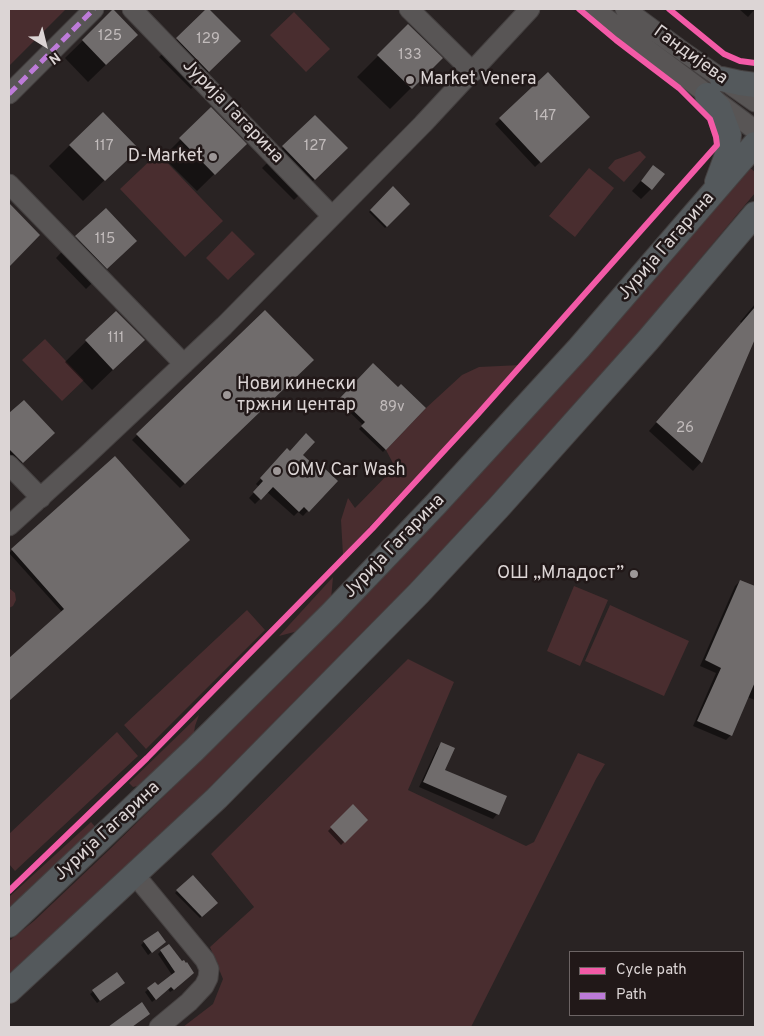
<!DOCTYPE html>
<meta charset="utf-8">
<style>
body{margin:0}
#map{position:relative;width:764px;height:1036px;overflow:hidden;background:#292323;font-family:Overpass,sans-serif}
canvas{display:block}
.frame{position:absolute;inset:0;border:10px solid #dcd5d5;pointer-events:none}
.legend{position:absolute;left:569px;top:951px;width:175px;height:65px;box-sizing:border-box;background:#211818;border:1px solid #6c6464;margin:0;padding:6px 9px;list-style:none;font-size:15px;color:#dcd5d5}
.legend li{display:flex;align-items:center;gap:10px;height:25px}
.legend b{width:25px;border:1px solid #6c6464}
.north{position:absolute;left:20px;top:20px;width:50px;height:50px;-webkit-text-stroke:4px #211818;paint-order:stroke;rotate:144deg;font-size:14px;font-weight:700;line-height:20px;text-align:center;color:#dcd5d5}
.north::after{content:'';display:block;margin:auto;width:18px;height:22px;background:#dcd5d5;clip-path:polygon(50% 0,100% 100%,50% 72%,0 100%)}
</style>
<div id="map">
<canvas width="764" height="1036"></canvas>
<div class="frame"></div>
<ul class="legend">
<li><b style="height:6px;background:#f35aa7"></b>Cycle path</li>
<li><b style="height:6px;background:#bd7bd9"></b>Path</li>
</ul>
<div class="north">N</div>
</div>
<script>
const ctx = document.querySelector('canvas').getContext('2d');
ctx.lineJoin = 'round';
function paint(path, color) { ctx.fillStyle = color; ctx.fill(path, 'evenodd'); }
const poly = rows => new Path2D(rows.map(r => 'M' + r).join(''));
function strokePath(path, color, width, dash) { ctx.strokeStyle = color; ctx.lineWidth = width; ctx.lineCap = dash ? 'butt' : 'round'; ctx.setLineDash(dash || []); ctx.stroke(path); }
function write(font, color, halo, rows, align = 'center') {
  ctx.font = font + ' Overpass,sans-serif'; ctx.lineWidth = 5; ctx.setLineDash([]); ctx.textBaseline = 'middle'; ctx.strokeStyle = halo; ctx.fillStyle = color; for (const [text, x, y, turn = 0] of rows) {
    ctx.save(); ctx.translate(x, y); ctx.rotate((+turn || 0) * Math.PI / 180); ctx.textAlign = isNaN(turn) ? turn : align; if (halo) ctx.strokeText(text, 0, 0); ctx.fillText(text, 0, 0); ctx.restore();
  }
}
const green = poly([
 [9,9,66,9,9,66],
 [294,12,330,49,306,72,270,35],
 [640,151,646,157,624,182,608,168,615,160],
 [158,153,223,221,185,257,120,189],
 [749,167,755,172,755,193,655,313,639,337,376,624,221,779,9,978,9,941,34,921,109,850,300,663,420,538,525,423],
 [589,168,614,188,575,237,549,216],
 [232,231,255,254,228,280,206,258],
 [45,339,84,380,62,401,22,360],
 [521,365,343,555,341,520,348,498,355,508,395,467,386,450,426,408,462,375,479,367],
 [333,577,331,599,302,630,279,636],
 [574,586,608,600,580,666,547,651],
 [9,588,15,593,16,600,13,606,9,608],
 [610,605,689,641,664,696,585,661],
 [247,610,265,630,146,749,124,725],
 [408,659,454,682,408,790,526,846,534,842,578,753,605,764,596,779,471,1027,183,1027,213,1004,223,979,210,947,254,907,211,854],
 [199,715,195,726,193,740,143,785,133,787,129,783],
 [117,732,138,756,15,871,9,864,9,834],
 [91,822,97,829,9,912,9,897]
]);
const shadow = poly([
 [208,9,239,41,191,89,159,57],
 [739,9,755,9,748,17],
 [113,11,118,53,88,82,65,58],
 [408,26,441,58,390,109,357,77],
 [548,74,588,117,535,167,495,124],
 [211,109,245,144,197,191,163,157],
 [315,116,346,148,294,200,262,168],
 [70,145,116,169,83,201,49,166],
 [653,167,651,189,641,199,632,191],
 [393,188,409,204,385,228,369,212],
 [9,205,39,235,9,265],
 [76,237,135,241,86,289,56,258],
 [755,304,755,335,701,462,693,471,649,431,742,323,740,322],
 [265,311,312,360,180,488,132,440],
 [116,312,122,361,92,390,65,362],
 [373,365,398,389,424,408,383,452,359,429,363,425,338,401],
 [24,401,43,443,12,472,9,469,9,415],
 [290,452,301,455,318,470,336,481,303,516,298,512,294,516,267,492,255,504,249,498,259,487,256,484,282,455],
 [115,457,188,540,9,700,9,660,62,612,9,553],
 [740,581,754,587,755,584,755,700,747,697,731,735,726,740,693,726,716,673,700,666,735,586],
 [442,743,444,770,505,797,497,814,493,819,419,787,437,748],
 [353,806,366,820,341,845,328,831],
 [193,876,216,903,200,918,175,893],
 [144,942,161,945,148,955,141,945],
 [161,951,182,963,178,987,170,992,168,989,152,1002,145,992,155,984,157,987,172,975,158,954],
 [116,973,120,986,97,1003,90,994]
]);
const building = poly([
 [113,9,138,35,106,65,82,40],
 [206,9,209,9,241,41,209,72,176,38],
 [408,24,443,58,412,89,377,55],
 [548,72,590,117,541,163,499,118],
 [211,107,247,144,215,175,179,138],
 [103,112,139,149,105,181,69,145],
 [315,115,348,148,315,180,282,146],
 [653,165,665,174,652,190,641,181],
 [393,186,410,204,387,227,370,210],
 [9,203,40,235,9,267],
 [106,208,137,241,107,269,75,236],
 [755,307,755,339,702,463,656,422],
 [265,310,314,360,185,484,136,434],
 [116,311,145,340,113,370,85,340],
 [373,363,398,387,401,384,426,408,386,450,361,426,365,422,340,398],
 [24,400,55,433,23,463,9,449,9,413],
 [306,433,315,442,303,455,318,469,321,465,338,481,309,512,304,507,299,512,273,487,261,500,253,492,263,481,260,478,287,448,290,451],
 [115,456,190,540,9,701,9,658,64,609,11,549],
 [740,580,755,586,755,682,732,736,697,721,721,668,705,660],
 [441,742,455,748,445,770,507,796,499,815,423,782],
 [353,804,368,820,345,843,330,827],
 [193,875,218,903,202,917,176,890],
 [158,931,166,942,152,953,143,941],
 [169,944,182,961,184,960,186,963,187,962,194,973,174,990,171,987,156,1000,147,988,155,982,158,985,175,972,160,950],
 [117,972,125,983,100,1001,92,990],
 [142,1002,150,1014,132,1027,108,1027]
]);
const minor = poly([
 [132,9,332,216],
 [409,9,473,72],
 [594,9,755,130],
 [625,9,678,48,755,102],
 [9,94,94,9],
 [9,184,184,364],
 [9,465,41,498],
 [9,526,86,456,224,326,423,124,530,9],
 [135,875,205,960,209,969,208,978,204,986,189,1002,159,1027]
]);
const major = poly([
 [722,79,740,83,755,85],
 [707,95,719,108,729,135,727,155,717,182],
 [9,925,194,750,331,614,436,504,579,348,755,144],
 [9,991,217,798,419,593,499,507,648,340,755,214]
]);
const quiet = poly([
 [9,94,94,9]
]);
const cycleway = poly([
 [669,9,724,54,740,61,755,63],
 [9,891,147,758,372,529,478,414,717,145,716,137,710,119,679,88,616,40,579,9]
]);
const markers = [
 [410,80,5,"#9d9797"],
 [213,157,5,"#9d9797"],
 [227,395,5,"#9d9797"],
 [277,471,5,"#9d9797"],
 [634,574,5,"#9d9797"]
];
const numberNames = [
 ["125",110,37],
 ["129",208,40],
 ["133",410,56],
 ["147",545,117],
 ["117",104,147],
 ["127",315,147],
 ["115",105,240],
 ["111",116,339],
 ["89v",392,408],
 ["26",685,429]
];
const streetNames = [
 ["Гандијева",690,56,36],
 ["Јурија Гагарина",232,112,46],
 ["Јурија Гагарина",667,247,-49],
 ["Јурија Гагарина",395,547,-46],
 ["Јурија Гагарина",108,832,-43]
];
const poiNames = [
 ["Market Venera",420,80],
 ["D-Market",203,157,"right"],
 ["Нови кинески",237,385],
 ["тржни центар",237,406],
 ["OMV Car Wash",287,471],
 ["ОШ „Младост”",624,574,"right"]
];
paint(green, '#492d2f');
paint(shadow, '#0007');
paint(building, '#706c6c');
strokePath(minor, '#454141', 21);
strokePath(major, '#454141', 26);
strokePath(minor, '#585555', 19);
strokePath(major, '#54595c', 24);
strokePath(quiet, '#bd7bd9', 5, [10, 5]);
strokePath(cycleway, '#f35aa7', 6);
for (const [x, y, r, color] of markers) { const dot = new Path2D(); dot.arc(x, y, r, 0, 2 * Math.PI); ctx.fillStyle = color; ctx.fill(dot); strokePath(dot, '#211818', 2); }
write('15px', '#c1bbbb', null, numberNames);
write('18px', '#dcd5d5', '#211818', streetNames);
write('18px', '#dcd5d5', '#211818', poiNames, 'left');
</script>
